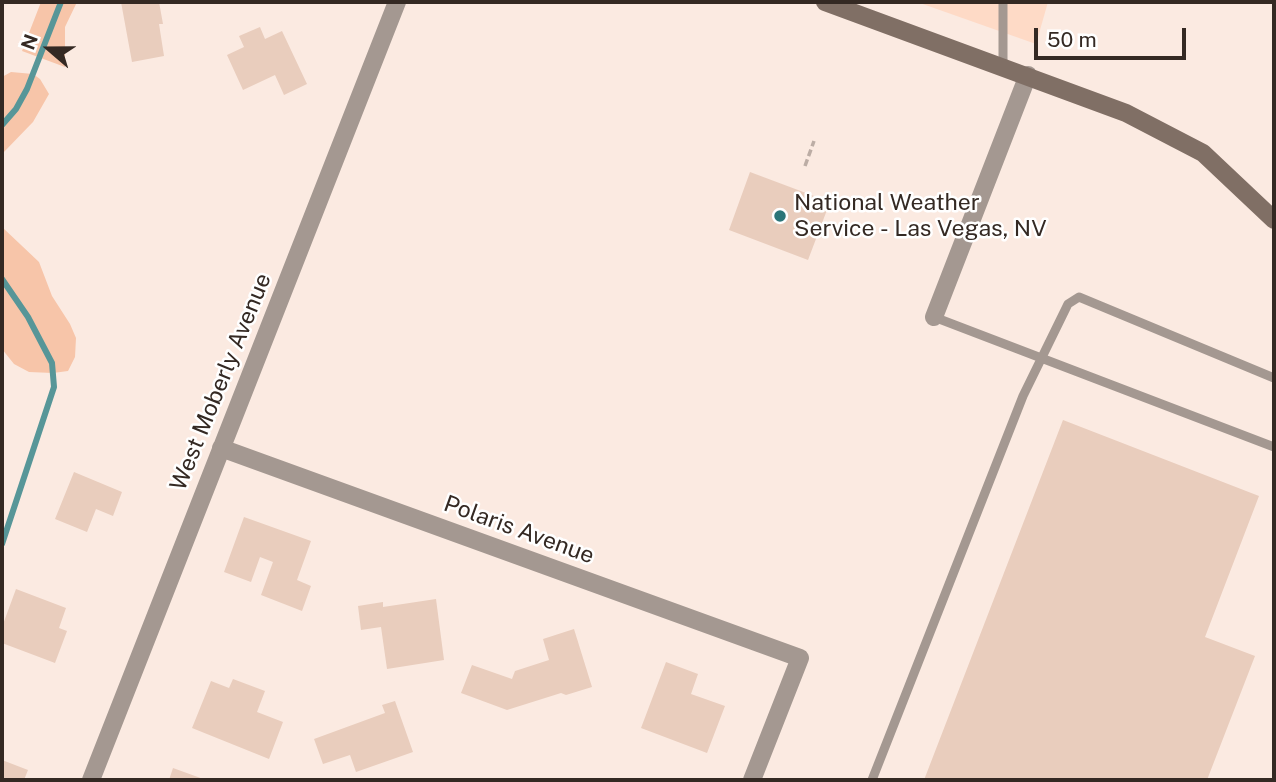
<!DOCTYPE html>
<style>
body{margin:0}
#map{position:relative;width:1276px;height:782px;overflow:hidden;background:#fbeae1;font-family:"Public Sans",sans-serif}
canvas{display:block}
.frame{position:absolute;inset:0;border:4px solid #342923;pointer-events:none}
.north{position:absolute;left:14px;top:14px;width:70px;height:70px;-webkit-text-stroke:5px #fff;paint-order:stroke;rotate:290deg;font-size:19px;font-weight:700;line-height:28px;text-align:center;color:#342923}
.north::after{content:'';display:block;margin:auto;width:24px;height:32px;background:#342923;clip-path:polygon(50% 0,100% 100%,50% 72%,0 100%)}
.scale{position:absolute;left:1034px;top:28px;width:152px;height:32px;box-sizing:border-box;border:4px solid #342923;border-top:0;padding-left:9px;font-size:21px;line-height:24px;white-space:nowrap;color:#342923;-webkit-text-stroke:5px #fff;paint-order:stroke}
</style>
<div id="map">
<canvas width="1276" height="782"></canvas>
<div class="frame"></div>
<div class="north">N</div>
<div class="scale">50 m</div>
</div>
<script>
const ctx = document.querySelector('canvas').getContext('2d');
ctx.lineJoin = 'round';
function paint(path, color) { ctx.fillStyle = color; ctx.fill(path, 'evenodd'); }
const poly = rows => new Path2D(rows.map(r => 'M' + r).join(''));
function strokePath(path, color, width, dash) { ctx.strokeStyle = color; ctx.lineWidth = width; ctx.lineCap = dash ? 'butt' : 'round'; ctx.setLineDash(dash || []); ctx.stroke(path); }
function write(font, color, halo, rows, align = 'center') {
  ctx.font = font + ' "Public Sans",sans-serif'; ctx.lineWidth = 5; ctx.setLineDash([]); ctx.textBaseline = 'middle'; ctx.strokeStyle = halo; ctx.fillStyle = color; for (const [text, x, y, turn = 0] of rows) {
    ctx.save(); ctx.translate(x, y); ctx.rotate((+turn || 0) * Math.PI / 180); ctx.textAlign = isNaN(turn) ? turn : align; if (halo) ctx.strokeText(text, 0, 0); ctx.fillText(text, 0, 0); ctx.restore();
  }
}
const built = poly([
 [917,2,1048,2,1036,44]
]);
const green = poly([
 [41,2,77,2,65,27,65,67,22,51],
 [11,72,33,74,40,79,49,94,33,122,2,154,2,77],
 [2,227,39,262,52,296,70,324,76,338,75,357,68,371,53,373,29,372,14,364,2,349]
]);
const stream = poly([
 [2,125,16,109,27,89,61,2],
 [2,279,28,317,52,363,54,387,2,544]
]);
const building = poly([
 [121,2,159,2,163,24,159,24,164,56,132,62],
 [260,27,265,39,282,31,307,84,284,95,275,75,243,90,227,55,244,47,239,36],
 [750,172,830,202,808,260,729,230],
 [1063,420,1259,496,1205,637,1255,656,1207,780,924,780],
 [74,472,122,492,113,516,96,509,87,532,55,519],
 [244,517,311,541,297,580,311,586,302,611,261,595,273,562,260,557,251,582,224,572],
 [16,589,66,608,59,628,67,631,55,663,2,643,2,627],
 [436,599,444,660,387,669,381,627,361,630,358,606,383,602,383,607],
 [574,629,592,687,566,695,561,693,507,710,461,693,472,665,512,679,515,671,549,660,543,639],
 [666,662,698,674,691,694,725,706,707,753,641,728],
 [233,679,265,691,257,712,283,722,269,759,192,728,211,681,229,688],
 [395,701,413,752,356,772,350,755,323,764,314,739,385,713,382,705],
 [2,760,28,770,24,780,2,780],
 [173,768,206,780,169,780]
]);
const path = poly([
 [805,166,814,141]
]);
const service = poly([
 [1003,66,1003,2],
 [934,317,1274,447],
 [872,780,1023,396,1068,304,1079,297,1274,378]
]);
const minor = poly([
 [934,317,1028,75],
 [221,448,800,658,752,780],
 [91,780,397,2]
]);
const secondary = poly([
 [825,2,1126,113,1203,153,1274,220]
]);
const markers = [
 [780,216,7,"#2b7578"]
];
const poiNames = [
 ["National Weather",794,203],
 ["Service - Las Vegas, NV",794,229]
];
const streetNames = [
 ["West Moberly Avenue",221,382,-68],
 ["Polaris Avenue",519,530,20]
];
paint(built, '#fedac6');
paint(green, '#f7c5a9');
strokePath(stream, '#579698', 6);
paint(building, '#e9cdbd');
strokePath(path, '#bcada5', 3.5, [7, 3.5]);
strokePath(service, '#a49891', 9);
strokePath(minor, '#a49891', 18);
strokePath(secondary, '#806f65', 18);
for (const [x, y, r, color] of markers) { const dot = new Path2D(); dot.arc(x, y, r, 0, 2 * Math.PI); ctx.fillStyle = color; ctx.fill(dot); strokePath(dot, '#fff', 2.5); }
write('23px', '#342923', '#fff', poiNames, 'left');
write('23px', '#342923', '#fff', streetNames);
</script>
